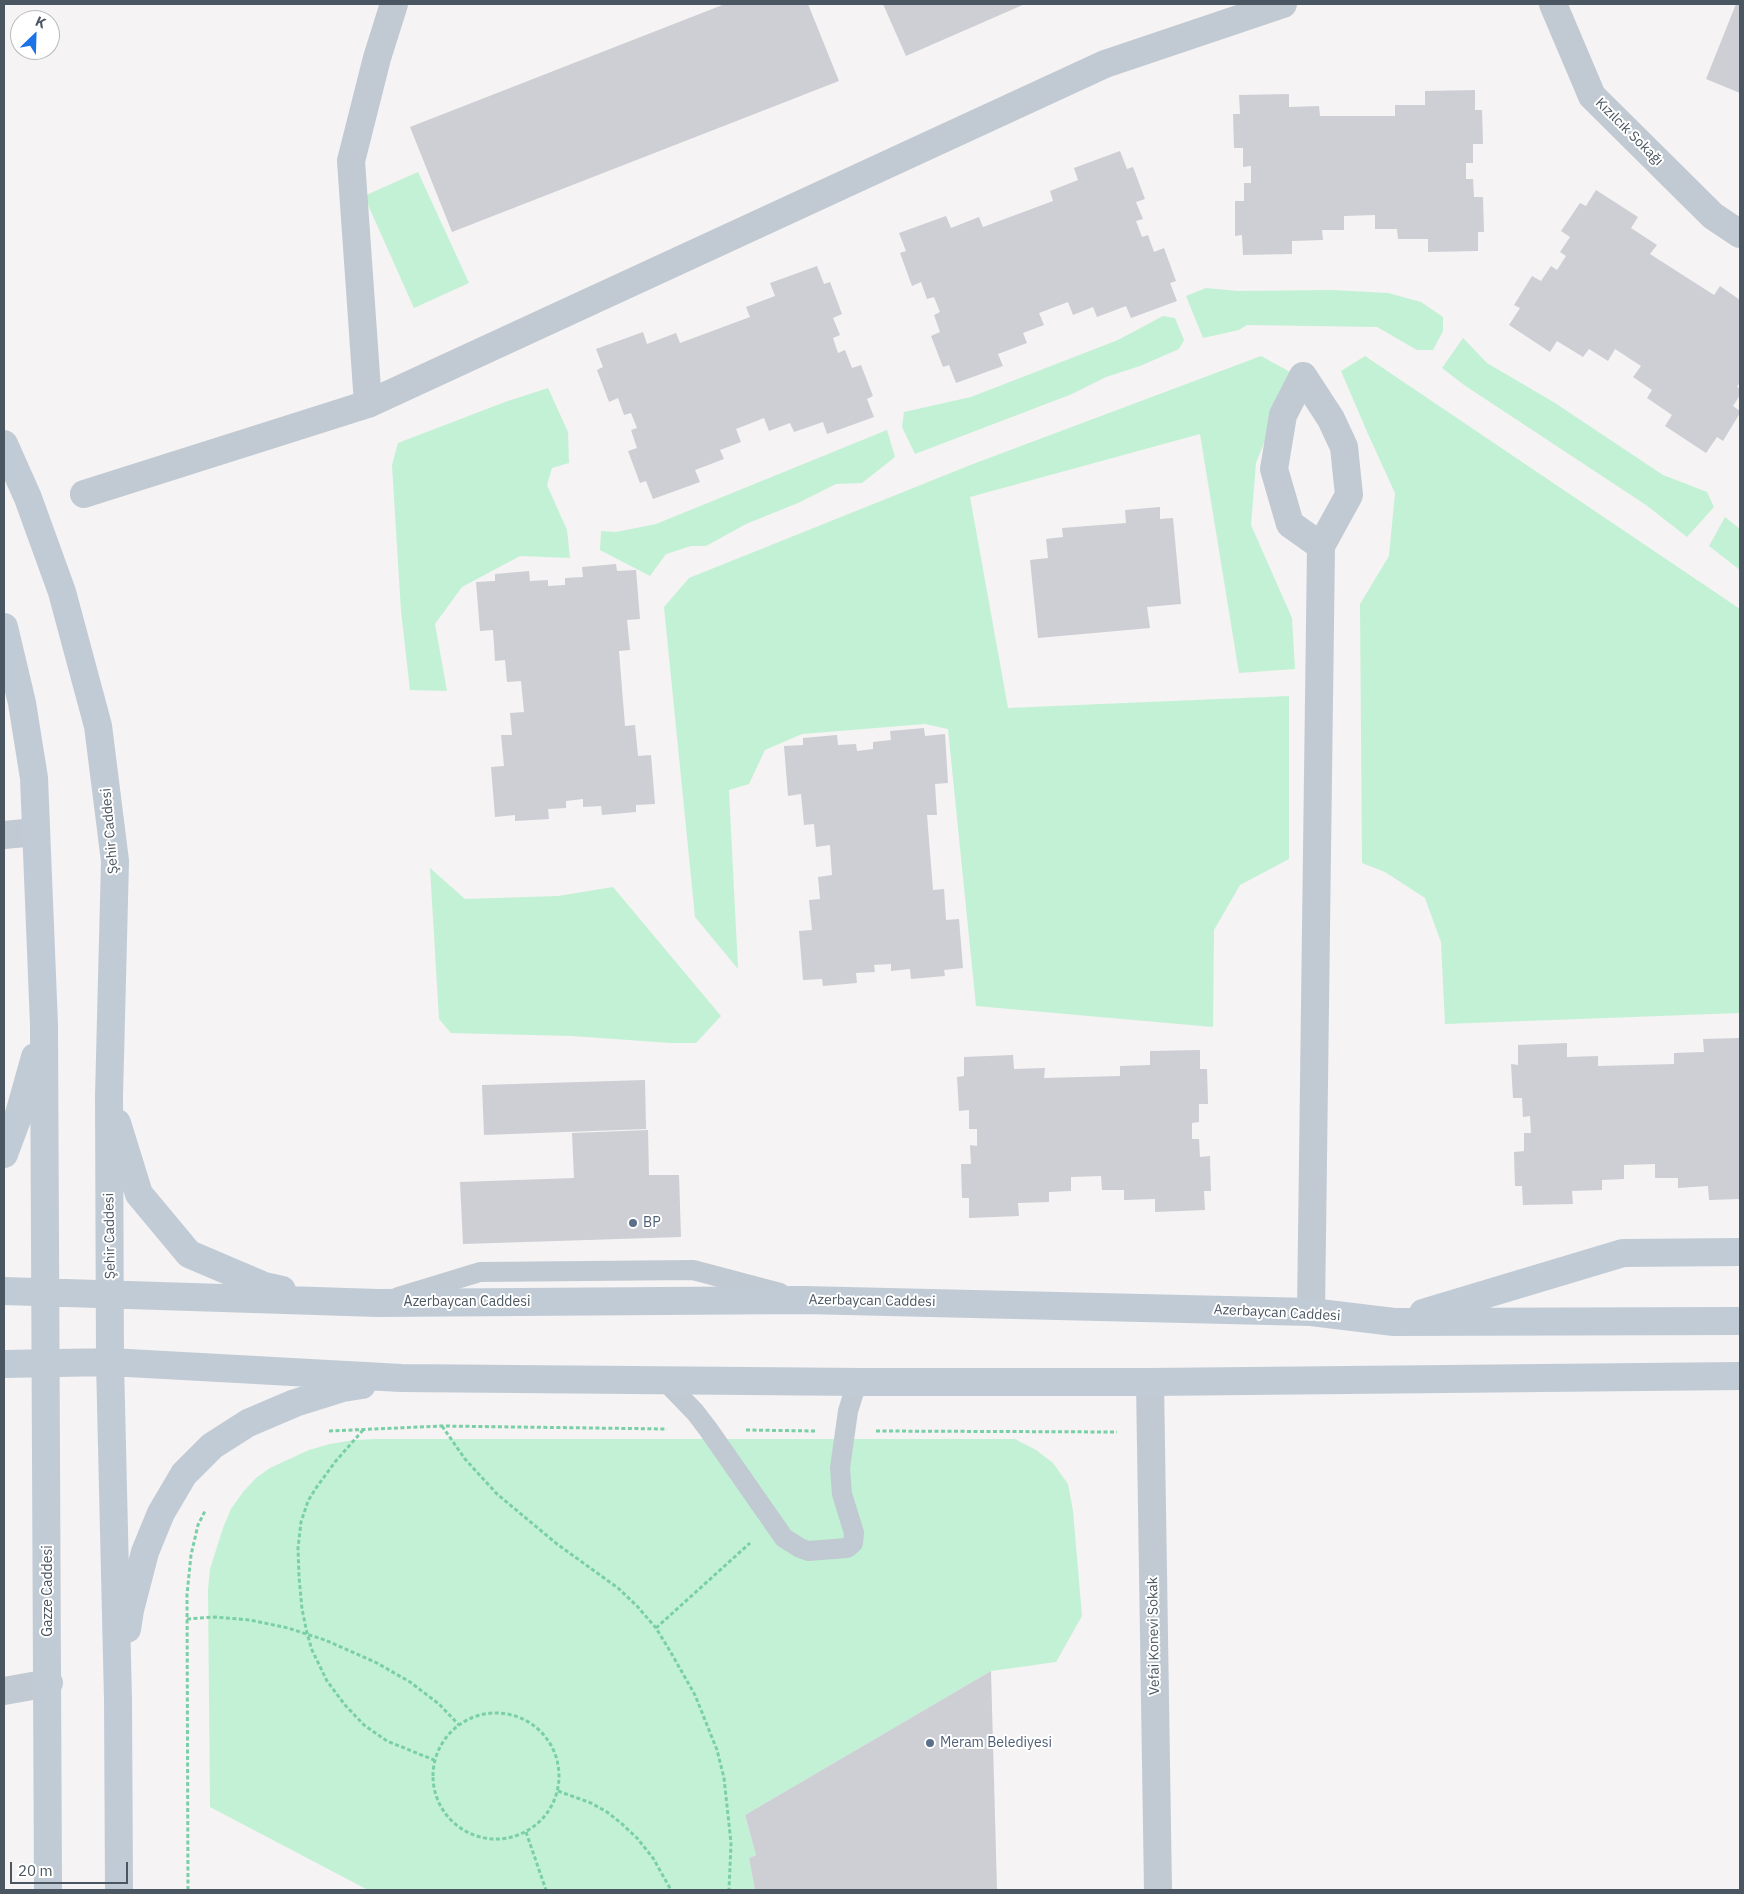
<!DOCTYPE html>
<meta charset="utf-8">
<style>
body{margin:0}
#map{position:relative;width:1744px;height:1894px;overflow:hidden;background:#f5f3f3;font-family:"IBM Plex Sans",sans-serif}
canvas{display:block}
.frame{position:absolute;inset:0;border:5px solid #4a5661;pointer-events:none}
.north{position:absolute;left:10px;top:10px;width:50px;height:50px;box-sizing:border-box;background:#fff;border:1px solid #b7bbc0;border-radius:50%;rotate:24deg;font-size:14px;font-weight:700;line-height:20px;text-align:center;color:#4a5661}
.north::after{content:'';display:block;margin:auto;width:18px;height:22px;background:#1a73e8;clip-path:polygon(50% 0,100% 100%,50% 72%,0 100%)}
.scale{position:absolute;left:10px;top:1862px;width:118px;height:22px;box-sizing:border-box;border:2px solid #4a5661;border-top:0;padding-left:6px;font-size:15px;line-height:18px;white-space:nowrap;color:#4a5661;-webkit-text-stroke:4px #fff;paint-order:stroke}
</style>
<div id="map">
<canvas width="1744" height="1894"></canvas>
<div class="frame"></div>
<div class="north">K</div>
<div class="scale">20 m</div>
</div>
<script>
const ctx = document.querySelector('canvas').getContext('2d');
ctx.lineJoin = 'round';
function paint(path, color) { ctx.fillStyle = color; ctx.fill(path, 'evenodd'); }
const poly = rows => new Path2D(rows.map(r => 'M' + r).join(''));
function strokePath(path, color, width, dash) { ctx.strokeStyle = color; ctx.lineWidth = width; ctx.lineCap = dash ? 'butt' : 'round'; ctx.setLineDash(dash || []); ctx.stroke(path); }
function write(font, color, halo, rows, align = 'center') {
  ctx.font = font + ' "IBM Plex Sans",sans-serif'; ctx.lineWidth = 4; ctx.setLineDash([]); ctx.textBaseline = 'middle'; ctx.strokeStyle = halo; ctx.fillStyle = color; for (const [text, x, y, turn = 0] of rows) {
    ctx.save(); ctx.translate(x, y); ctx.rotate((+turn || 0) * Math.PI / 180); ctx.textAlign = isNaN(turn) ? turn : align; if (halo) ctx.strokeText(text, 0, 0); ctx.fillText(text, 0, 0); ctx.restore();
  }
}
const green = poly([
 [418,172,469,283,414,308,364,196],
 [1206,288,1238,291,1332,290,1388,293,1421,302,1443,317,1443,331,1433,350,1417,350,1377,327,1247,325,1239,330,1203,338,1186,296],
 [1163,316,1175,318,1184,340,1179,349,1140,366,1106,377,1072,394,915,454,902,427,904,412,971,397,1118,340],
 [1463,338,1487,363,1555,403,1663,475,1707,492,1714,507,1687,537,1646,505,1464,385,1442,368],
 [1261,356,1292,373,1256,463,1251,525,1292,618,1295,669,1239,673,1200,434,970,497,1008,708,1289,696,1289,859,1240,885,1214,930,1213,1027,976,1006,948,729,925,724,802,734,765,750,749,784,729,790,738,969,695,917,664,607,689,578,973,464],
 [1365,356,1740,609,1740,1013,1445,1024,1441,942,1425,898,1385,872,1362,863,1360,604,1389,556,1395,493,1368,434,1341,371],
 [548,388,568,432,569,463,552,468,547,485,567,530,570,558,520,556,462,587,435,624,447,691,410,690,401,611,392,465,398,443,505,402],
 [887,430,895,457,862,483,836,484,798,503,746,524,706,546,691,546,666,554,650,576,600,550,601,531,616,532,656,524],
 [1725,517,1740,529,1740,570,1709,546],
 [430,868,465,899,558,896,613,887,721,1016,696,1043,671,1043,572,1036,451,1033,439,1019],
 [376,1439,1015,1439,1036,1450,1053,1463,1068,1484,1073,1511,1082,1616,1056,1662,991,1671,745,1815,756,1855,749,1858,755,1890,368,1890,210,1807,208,1589,210,1569,223,1528,231,1509,243,1492,256,1478,270,1468,309,1450,330,1444,354,1440]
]);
const building = poly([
 [725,4,808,4,839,81,452,232,410,127],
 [883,4,1025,4,906,56],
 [1736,4,1740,4,1740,93,1706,79],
 [1475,90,1475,110,1482,110,1483,144,1473,144,1473,163,1466,163,1466,179,1473,179,1474,197,1483,197,1484,232,1478,232,1478,251,1428,252,1428,239,1398,239,1397,229,1375,229,1375,215,1344,216,1344,230,1322,230,1323,240,1292,241,1292,254,1243,255,1242,235,1235,236,1235,201,1244,201,1244,183,1251,183,1251,166,1243,167,1243,148,1234,148,1233,114,1240,114,1239,95,1289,94,1289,107,1319,106,1320,116,1395,116,1395,105,1425,105,1425,91],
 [1120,151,1127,169,1133,167,1145,199,1136,202,1143,219,1136,221,1142,237,1148,235,1154,252,1164,248,1176,281,1170,283,1177,301,1131,318,1126,306,1097,317,1093,307,1073,315,1068,302,1039,313,1044,325,1023,333,1027,343,998,354,1003,366,956,383,949,365,943,367,931,336,940,332,934,315,940,312,934,297,927,299,921,282,912,286,900,253,906,251,899,233,946,216,951,228,979,217,983,227,1053,201,1050,191,1078,180,1074,168],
 [1596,190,1638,217,1631,228,1657,245,1650,254,1714,295,1720,286,1740,300,1740,382,1737,387,1740,389,1740,395,1733,406,1740,411,1740,413,1723,441,1717,437,1706,453,1665,426,1672,415,1647,398,1652,390,1633,377,1641,366,1615,349,1608,361,1589,349,1583,357,1557,341,1550,352,1509,325,1520,308,1514,305,1532,276,1541,281,1551,266,1557,270,1566,256,1560,252,1570,237,1561,231,1580,203,1586,206],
 [817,266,824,284,830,282,842,314,833,318,840,335,833,338,838,353,845,350,852,368,861,365,873,396,867,399,874,417,827,434,823,422,794,432,790,423,769,431,764,418,736,429,741,442,720,450,724,459,695,470,700,482,653,499,646,481,640,483,628,451,637,448,631,430,637,428,631,413,624,415,618,398,609,402,597,370,603,367,596,349,643,332,647,344,676,333,680,343,750,317,746,307,775,296,770,283],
 [1160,507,1160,519,1173,518,1181,604,1147,607,1150,628,1038,638,1030,560,1048,558,1046,539,1063,537,1062,528,1126,523,1125,510],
 [616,564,617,571,636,570,640,619,627,620,630,650,619,651,625,726,635,725,638,756,651,755,655,804,636,805,636,812,602,815,601,806,583,807,583,799,566,801,566,808,548,809,549,819,515,821,515,815,495,817,491,767,504,766,501,735,512,735,510,713,524,712,521,681,507,682,505,660,495,661,493,630,480,631,476,582,495,581,495,574,529,571,530,581,548,580,548,586,565,585,565,578,583,577,582,567],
 [924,728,925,736,945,734,948,783,935,784,937,815,927,815,933,890,944,889,946,920,959,919,963,968,944,970,945,976,911,979,910,969,891,971,891,964,874,965,875,972,856,973,857,983,823,986,822,979,803,980,799,931,812,930,809,900,820,899,818,877,832,875,830,845,816,847,814,824,804,825,801,794,788,796,784,746,803,745,803,738,837,735,838,745,856,744,857,751,873,749,873,742,891,740,890,731],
 [1740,1038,1740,1199,1709,1200,1708,1186,1678,1188,1678,1178,1655,1178,1655,1164,1624,1165,1624,1179,1602,1180,1602,1190,1572,1191,1573,1204,1523,1205,1522,1186,1515,1186,1514,1152,1524,1151,1524,1133,1531,1133,1530,1116,1523,1117,1522,1098,1513,1098,1511,1064,1518,1065,1518,1045,1567,1043,1567,1057,1598,1056,1598,1066,1674,1064,1674,1053,1704,1052,1703,1039],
 [1200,1050,1200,1069,1207,1069,1208,1104,1199,1104,1199,1122,1192,1123,1192,1139,1199,1139,1200,1157,1210,1156,1211,1191,1204,1191,1205,1210,1155,1212,1155,1199,1124,1200,1124,1190,1102,1190,1101,1176,1071,1177,1071,1191,1049,1192,1049,1202,1018,1203,1019,1216,969,1218,969,1198,962,1198,961,1164,971,1164,970,1145,977,1146,977,1129,969,1129,969,1110,959,1111,957,1077,964,1076,964,1057,1013,1055,1014,1069,1045,1068,1044,1078,1120,1076,1120,1066,1150,1065,1150,1051],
 [645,1080,646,1129,484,1135,482,1085],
 [648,1130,649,1175,679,1175,681,1237,463,1244,460,1182,574,1178,572,1133],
 [991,1671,997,1890,755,1890,749,1858,756,1855,745,1815]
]);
const path = poly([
 [442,1426,465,1459,497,1494,557,1544,618,1588,637,1606,656,1628,670,1651,695,1695,717,1750,724,1778,731,1843,729,1890],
 [363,1430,335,1462,316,1488,308,1501,301,1522,298,1548,299,1577,302,1609,307,1633,312,1650,327,1681,345,1705,364,1725,387,1741,434,1760],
 [746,1430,815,1431],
 [329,1431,442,1426,667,1429],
 [876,1431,1117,1432],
 [187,1619,215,1617,250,1620,288,1628,325,1640,377,1663,410,1682,439,1704,459,1725],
 [656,1628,750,1543],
 '433 1776a63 63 0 1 1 126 0a63 63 0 1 1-126 0Z',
 [558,1791,591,1803,607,1812,621,1823,637,1838,653,1858,671,1890],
 [526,1832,546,1890],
 [188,1890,187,1594,191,1555,198,1525,205,1511]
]);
const lane = poly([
 [398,1297,480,1272,693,1270,780,1293],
 [663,1379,695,1412,708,1429,784,1538,800,1548,808,1551,847,1548,853,1543,854,1533,842,1494,840,1468,848,1411,854,1392,861,1382]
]);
const street = poly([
 [1553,4,1592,96,1713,216,1740,234],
 [368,404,351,161,377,58,394,4],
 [84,494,368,404,1105,64,1283,4],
 [4,835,36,832],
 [1311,1312,1321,546,1349,495,1344,447,1331,419,1303,376,1283,415,1274,469,1290,524,1321,546],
 [1150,1382,1158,1890],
 [4,1691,49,1683]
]);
const secondary = poly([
 [4,444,28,498,62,592,98,726,115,861,109,1096,110,1362,118,1700,119,1890],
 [4,627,22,703,34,778,44,1025,48,1890],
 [117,1123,139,1194,189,1254,264,1286,282,1290],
 [4,1154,19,1114,35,1057],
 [4,1291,378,1303,804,1300,1311,1312,1394,1322,1740,1321],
 [1423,1313,1623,1253,1740,1252],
 [4,1364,110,1362,401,1378,861,1382,1150,1382,1740,1376],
 [127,1629,130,1610,145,1552,161,1513,184,1474,212,1446,248,1423,295,1403,343,1388,362,1385]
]);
const markers = [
 [633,1223,5,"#5c6f8a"],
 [930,1743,5,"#5c6f8a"]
];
const streetNames = [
 ["Kızılcık Sokağı",1629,132,45],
 ["Şehir Caddesi",110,831,-95],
 ["Şehir Caddesi",110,1236,-91],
 ["Azerbaycan Caddesi",872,1301,1],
 ["Azerbaycan Caddesi",467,1302],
 ["Azerbaycan Caddesi",1277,1313,3],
 ["Gazze Caddesi",48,1591,-90],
 ["Vefai Konevi Sokak",1154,1636,-91]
];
const serviceNames = [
 ["BP",643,1223],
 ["Meram Belediyesi",940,1743]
];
paint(green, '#c3f1d5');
paint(building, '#cdcfd5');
strokePath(path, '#7ad0a6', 3, [4, 2.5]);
strokePath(lane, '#c1cad2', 20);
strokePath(street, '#c1cad2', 28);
strokePath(secondary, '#c1cbd6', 28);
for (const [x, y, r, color] of markers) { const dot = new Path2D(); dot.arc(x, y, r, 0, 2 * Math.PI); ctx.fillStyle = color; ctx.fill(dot); strokePath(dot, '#fff', 2); }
write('14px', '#4a5661', '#fff', streetNames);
write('14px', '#4e5e75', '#fff', serviceNames, 'left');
</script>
